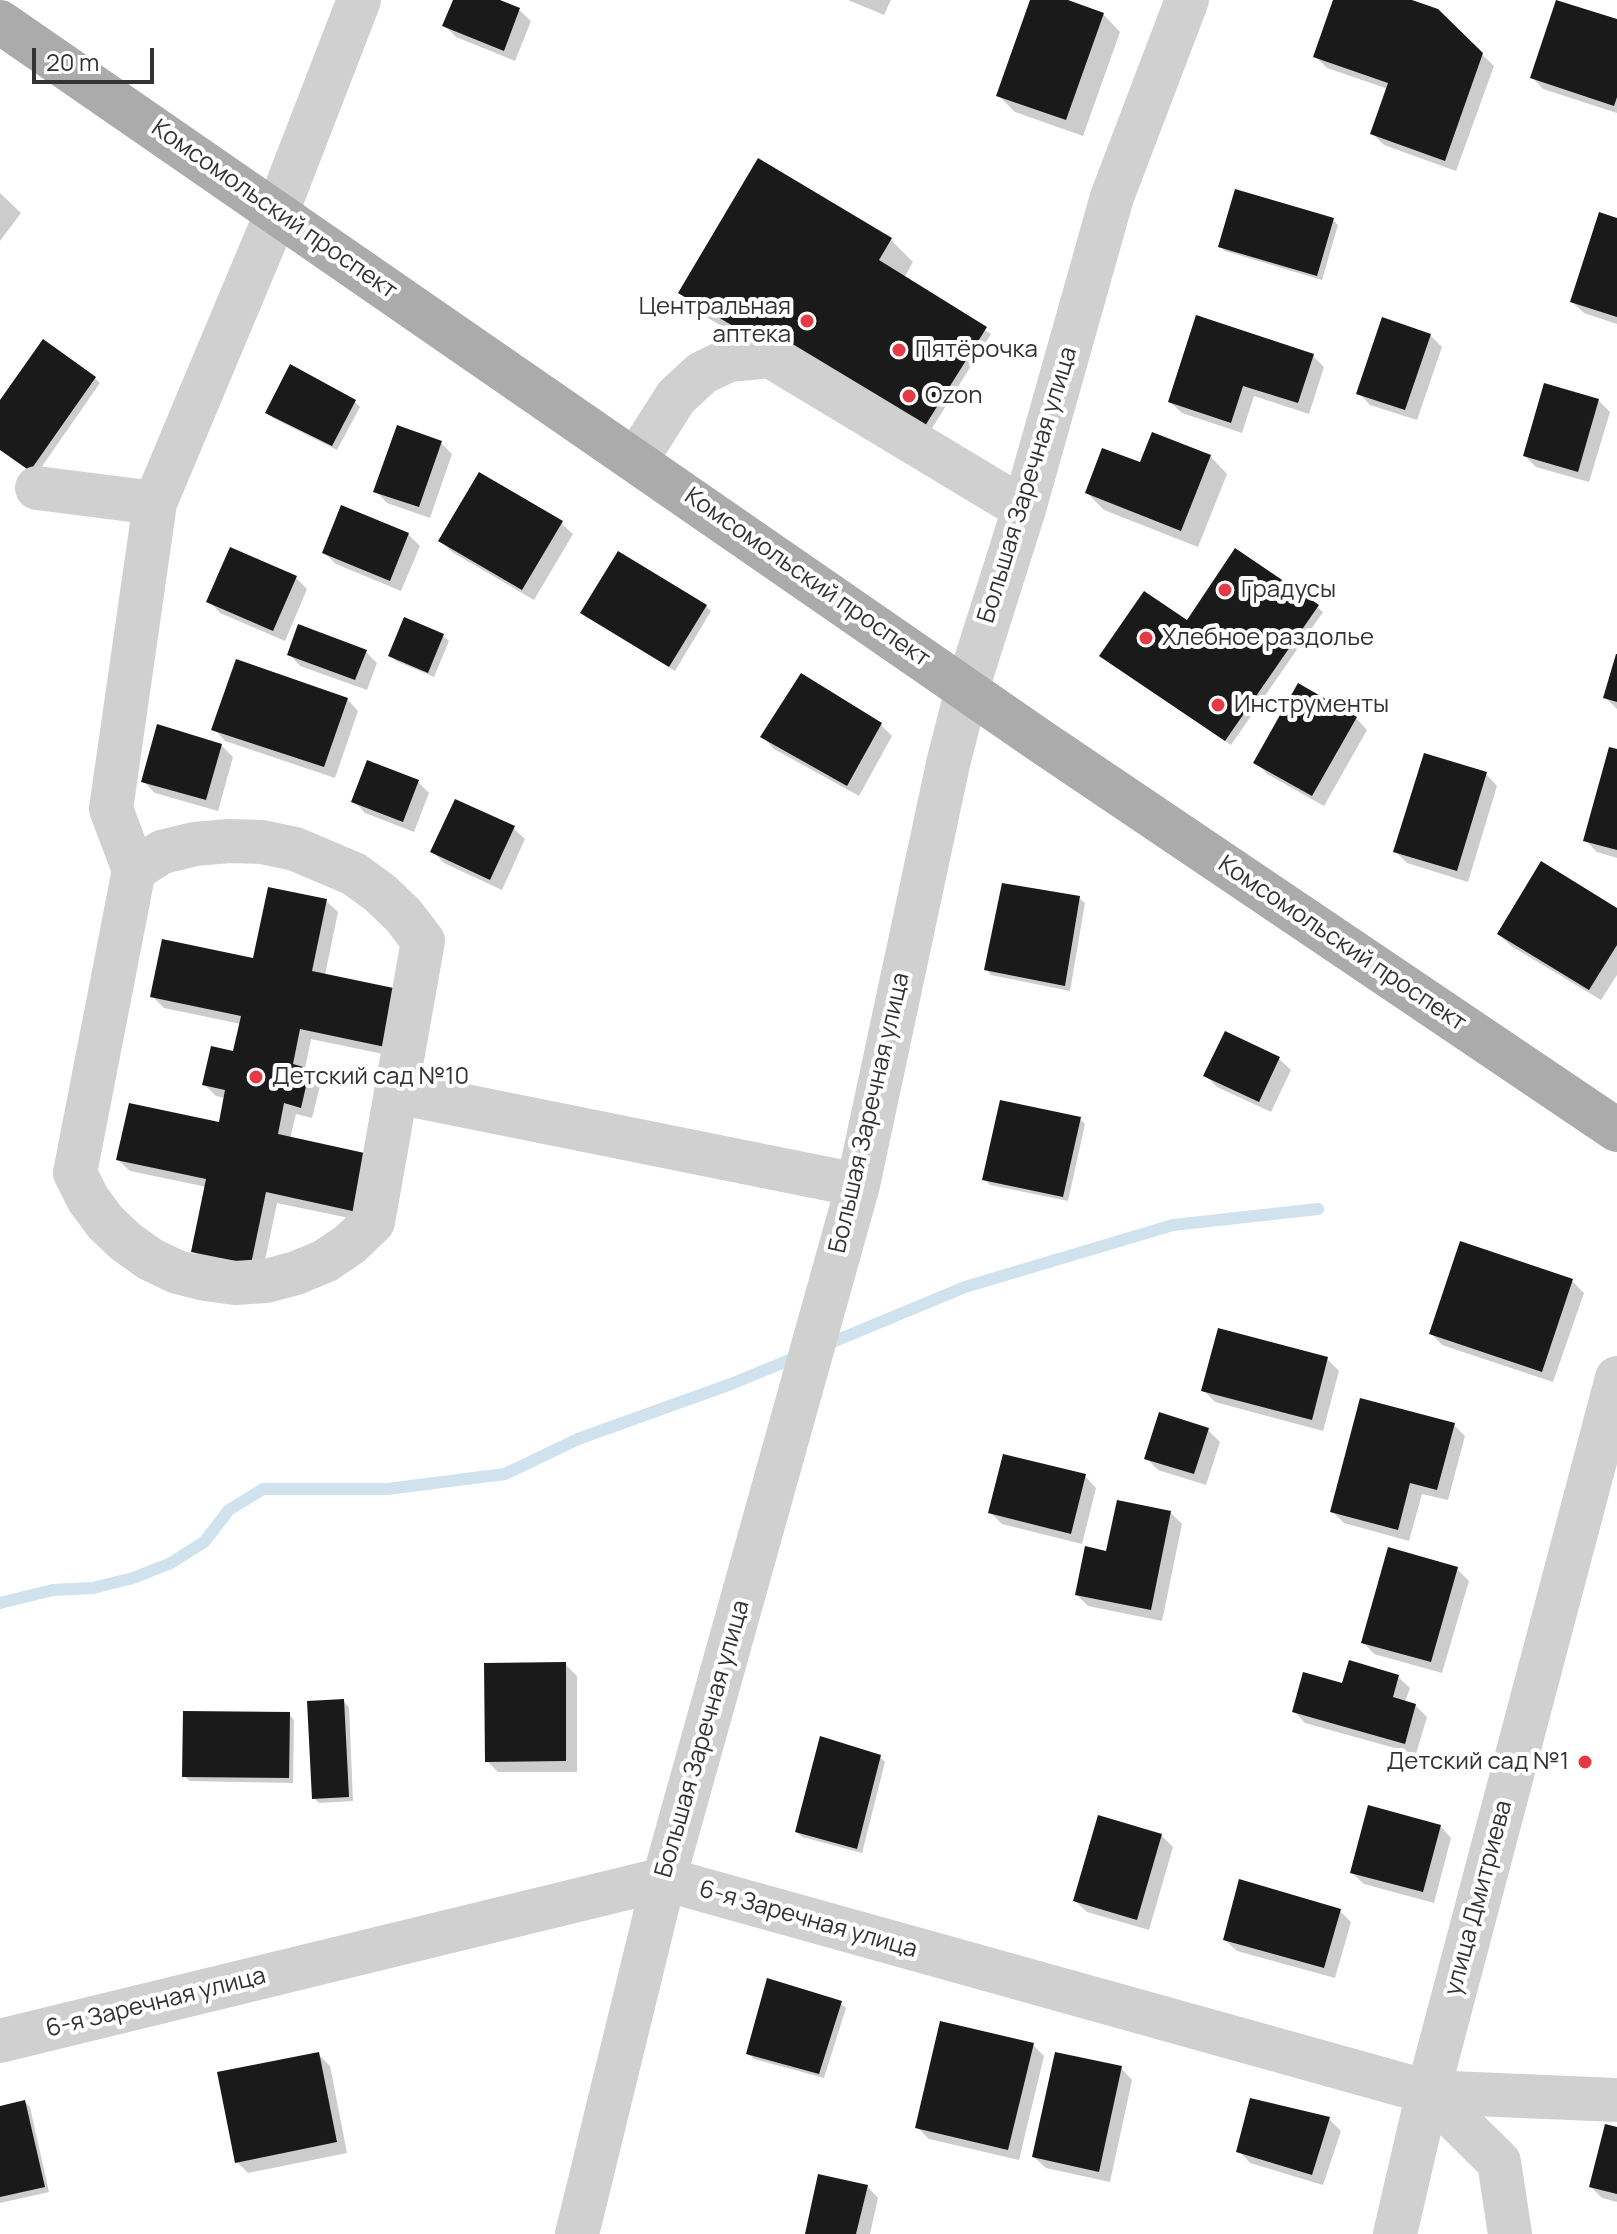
<!DOCTYPE html>
<meta charset="utf-8">
<style>
body{margin:0}
#map{position:relative;width:1617px;height:2234px;overflow:hidden;background:#fff;font-family:Manrope,sans-serif}
canvas{display:block}
.scale{position:absolute;left:32px;top:48px;width:122px;height:36px;box-sizing:border-box;border:4px solid #333;border-top:0;padding-left:10px;font-size:24px;line-height:28px;white-space:nowrap;color:#333;-webkit-text-stroke:6px #fff;paint-order:stroke}
</style>
<div id="map">
<canvas width="1617" height="2234"></canvas>
<div class="scale">20 m</div>
</div>
<script>
const ctx = document.querySelector('canvas').getContext('2d');
ctx.lineJoin = 'round';
function paint(path, color) { ctx.fillStyle = color; ctx.fill(path, 'evenodd'); }
const poly = rows => new Path2D(rows.map(r => 'M' + r).join(''));
function strokePath(path, color, width, dash) { ctx.strokeStyle = color; ctx.lineWidth = width; ctx.lineCap = dash ? 'butt' : 'round'; ctx.setLineDash(dash || []); ctx.stroke(path); }
function write(font, color, halo, rows, align = 'center') {
  ctx.font = font + ' Manrope,sans-serif'; ctx.lineWidth = 8; ctx.setLineDash([]); ctx.textBaseline = 'middle'; ctx.strokeStyle = halo; ctx.fillStyle = color; for (const [text, x, y, turn = 0] of rows) {
    ctx.save(); ctx.translate(x, y); ctx.rotate((+turn || 0) * Math.PI / 180); ctx.textAlign = isNaN(turn) ? turn : align; if (halo) ctx.strokeText(text, 0, 0); ctx.fillText(text, 0, 0); ctx.restore();
  }
}
const shadow = poly([
 [455,0,494,0,519,10,531,21,515,61,456,37,445,26],
 [848,0,891,0,884,15],
 [1032,0,1062,0,1103,14,1120,32,1083,136,1015,112,998,95],
 [1336,0,1406,0,1437,11,1494,66,1456,171,1384,145,1372,133,1388,89,1327,68,1315,56],
 [1617,21,1617,113,1543,89,1532,77],
 [0,193,21,213,0,241],
 [1333,220,1338,225,1322,280,1225,251,1220,246],
 [1617,220,1617,324,1584,313,1572,302],
 [890,239,913,262,904,278,991,334,924,441,835,393,703,315,680,292],
 [1430,335,1442,347,1417,420,1370,405,1359,393],
 [1313,356,1324,367,1309,414,1254,396,1242,433,1182,413,1170,402],
 [95,378,100,383,36,475,0,449,0,404],
 [1598,400,1610,412,1589,482,1536,467,1525,456],
 [355,402,360,407,337,450,273,418,268,413],
 [441,443,452,454,430,518,387,503,376,491],
 [1210,456,1227,474,1198,547,1104,510,1087,493,1141,465],
 [561,523,573,534,534,600,452,552,441,541],
 [408,534,420,546,401,591,336,564,324,553],
 [296,578,307,589,285,641,220,613,209,601],
 [706,606,711,611,675,671,583,613],
 [1317,607,1323,612,1231,745,1107,661,1187,622],
 [405,620,443,636,449,641,434,677,396,661,390,655],
 [365,651,377,663,367,690,300,666,289,654],
 [1617,659,1617,709,1605,697],
 [347,699,358,711,335,778,225,741,214,729],
 [1356,718,1367,730,1324,806,1267,774,1256,762],
 [881,725,892,736,859,796,774,749,763,737],
 [221,745,233,757,218,811,155,793,143,781],
 [1617,751,1617,858,1597,852,1586,841],
 [1486,774,1497,786,1468,882,1407,863,1396,852],
 [418,782,429,793,414,832,365,813,354,801],
 [513,828,525,839,502,890,444,863,433,852],
 [1079,898,1085,903,1070,991,991,975,986,969],
 [326,901,338,912,325,975,402,1058,311,1039,305,1069,321,1082,312,1118,296,1114,290,1139,368,1222,277,1203,262,1275,205,1263,193,1251,207,1187,130,1171,118,1160,220,1124,225,1098,216,1096,204,1084,235,1054,241,1024,164,1008,152,996,254,960],
 [1617,910,1617,975,1601,1000,1511,946,1499,934],
 [1279,1059,1291,1070,1271,1112,1217,1087,1206,1076],
 [1080,1119,1085,1124,1068,1201,990,1185,985,1179],
 [1572,1281,1584,1293,1553,1382,1442,1345,1431,1333],
 [1327,1359,1339,1371,1323,1431,1215,1402,1203,1390],
 [1454,1425,1465,1436,1448,1500,1422,1494,1409,1541,1344,1523,1332,1511],
 [1208,1430,1220,1442,1206,1485,1158,1470,1146,1458],
 [1085,1476,1096,1488,1082,1544,1002,1524,991,1513],
 [1170,1512,1182,1524,1162,1621,1088,1606,1077,1595,1108,1553],
 [1390,1549,1457,1569,1469,1581,1442,1673,1374,1654,1363,1642],
 [565,1664,577,1676,577,1772,498,1772,487,1761],
 [1398,1677,1410,1688,1405,1702,1415,1705,1427,1717,1416,1754,1305,1723,1294,1711,1343,1685],
 [343,1701,349,1707,353,1801,319,1803,314,1798],
 [289,1714,294,1720,293,1783,190,1781,184,1776],
 [880,1757,885,1762,862,1853,802,1837,797,1832],
 [1440,1826,1451,1838,1434,1903,1364,1884,1352,1873],
 [1161,1835,1173,1847,1149,1930,1087,1912,1075,1901],
 [1340,1911,1351,1922,1335,1978,1237,1951,1225,1940],
 [840,2003,846,2008,824,2078,754,2059,748,2053],
 [1033,2045,1044,2056,1019,2160,929,2139,917,2127],
 [318,2054,330,2066,347,2153,248,2173,237,2162],
 [1121,2068,1132,2080,1110,2182,1046,2168,1034,2157],
 [25,2102,30,2107,49,2192,0,2203,0,2108],
 [1329,2119,1341,2131,1323,2185,1250,2163,1239,2151],
 [1617,2129,1617,2202,1602,2198,1591,2187],
 [867,2186,878,2198,870,2234,807,2234]
]);
const stream = poly([
 [823,1346,965,1287,1173,1225,1318,1209],
 [0,1603,53,1590,93,1588,133,1578,171,1563,204,1542,229,1510,263,1489,387,1489,505,1474,578,1439,731,1384,799,1356]
]);
const building = poly([
 [453,0,500,0,520,8,504,51,442,26],
 [1030,0,1068,0,1104,13,1066,120,996,96],
 [1333,0,1412,0,1438,9,1483,53,1445,161,1370,134,1388,83,1313,57],
 [1556,0,1617,19,1617,97,1614,106,1530,78],
 [758,158,892,238,879,260,987,327,918,437,678,293],
 [1235,189,1334,218,1317,276,1218,247],
 [1599,212,1617,218,1617,317,1570,302],
 [1196,315,1314,354,1298,403,1243,386,1231,423,1168,402],
 [1382,317,1431,334,1405,410,1356,394],
 [43,339,96,377,30,471,0,450,0,400],
 [290,364,356,400,332,446,265,413],
 [1544,383,1599,399,1578,472,1523,456],
 [397,425,442,441,419,507,373,492],
 [1152,432,1211,455,1181,531,1085,493,1102,448,1140,462],
 [479,472,563,521,522,590,438,541],
 [341,505,409,533,390,581,322,553],
 [230,547,297,576,273,631,206,602],
 [1235,548,1319,605,1225,741,1099,656,1144,591,1187,620],
 [618,551,707,605,669,667,580,613],
 [404,617,444,634,428,673,388,656],
 [298,624,367,650,355,680,287,655],
 [1616,654,1617,654,1617,702,1603,698],
 [236,659,348,698,324,767,211,730],
 [801,673,882,723,847,786,760,737],
 [1298,683,1357,717,1312,796,1253,763],
 [157,724,222,744,206,800,141,782],
 [1609,747,1617,749,1617,850,1583,841],
 [1424,753,1487,772,1457,871,1393,852],
 [367,760,419,780,403,822,351,802],
 [455,799,515,826,490,880,430,852],
 [1541,861,1617,908,1617,945,1589,990,1497,934],
 [1002,883,1080,896,1065,986,984,970],
 [268,887,327,899,312,971,403,990,390,1048,300,1029,293,1064,310,1069,301,1108,284,1103,278,1134,369,1154,357,1212,266,1192,251,1264,191,1252,206,1179,116,1160,129,1103,219,1122,225,1090,202,1085,211,1046,233,1051,241,1016,150,997,162,939,253,958],
 [1225,1031,1280,1057,1259,1102,1203,1076],
 [1000,1100,1081,1117,1063,1197,982,1180],
 [1460,1241,1573,1279,1542,1372,1429,1334],
 [1218,1328,1328,1357,1312,1420,1201,1391],
 [1360,1398,1455,1423,1437,1490,1410,1483,1398,1530,1330,1512],
 [1159,1412,1209,1428,1194,1474,1144,1459],
 [1003,1454,1086,1474,1071,1534,988,1513],
 [1117,1500,1171,1511,1151,1610,1075,1595,1085,1546,1106,1551],
 [1388,1547,1458,1567,1431,1662,1361,1643],
 [1349,1660,1399,1675,1393,1697,1416,1704,1405,1744,1292,1712,1303,1672,1342,1683],
 [566,1662,566,1761,485,1762,484,1663],
 [344,1699,349,1797,312,1799,307,1701],
 [183,1711,290,1712,289,1778,182,1777],
 [820,1736,881,1755,857,1849,795,1832],
 [1368,1805,1441,1825,1423,1892,1350,1873],
 [1098,1815,1162,1834,1137,1920,1073,1901],
 [1239,1879,1341,1909,1324,1968,1223,1940],
 [767,1978,842,2001,819,2074,746,2054],
 [940,2021,1034,2043,1008,2150,915,2128],
 [319,2052,337,2142,235,2163,217,2072],
 [1055,2052,1122,2066,1099,2172,1032,2157],
 [1250,2098,1330,2117,1312,2175,1236,2152],
 [25,2100,45,2187,0,2197,0,2106],
 [1605,2124,1617,2127,1617,2194,1589,2187],
 [818,2174,868,2185,856,2234,805,2234]
]);
const minor = poly([
 [636,460,676,397,702,373,729,360,770,356,1024,509],
 [37,488,155,503,277,212,359,0],
 [229,841,262,842,295,849,354,874,380,893,403,915,423,941,373,1222,350,1244,325,1261,296,1273,266,1281,235,1283,205,1279,177,1272,150,1259,126,1242,105,1222,88,1199,75,1173,134,870,162,852,195,844,229,841],
 [134,870,111,809,155,503],
 [396,1092,858,1185],
 [0,2041,664,1879,1428,2092,1617,2100],
 [1428,2092,1499,2162,1510,2234],
 [577,2234,664,1879,858,1185,948,764,967,689,1024,509,1112,197,1187,0],
 [1395,2234,1428,2092,1617,1378]
]);
const major = poly([
 [0,22,1039,740,1617,1130]
]);
const markers = [
 [807,321,8,"#e63946"],
 [899,350,8,"#e63946"],
 [909,396,8,"#e63946"],
 [1225,590,8,"#e63946"],
 [1146,638,8,"#e63946"],
 [1218,705,8,"#e63946"],
 [256,1077,8,"#e63946"],
 [1585,1762,8,"#e63946"]
];
const streetNames = [
 ["Комсомольский проспект",274,210,35],
 ["Большая Заречная улица",1028,485,-73],
 ["Комсомольский проспект",807,578,35],
 ["Комсомольский проспект",1342,944,34],
 ["Большая Заречная улица",870,1113,-77],
 ["Большая Заречная улица",703,1739,-74],
 ["улица Дмитриева",1479,1898,-75],
 ["6-я Заречная улица",808,1920,16],
 ["6-я Заречная улица",156,2003,-14]
];
const poiNames = [
 ["Центральная",791,307,"right"],
 ["аптека",791,335,"right"],
 ["Пятёрочка",915,350],
 ["Ozon",925,396],
 ["Градусы",1241,590],
 ["Хлебное раздолье",1162,638],
 ["Инструменты",1234,705],
 ["Детский сад №10",272,1077],
 ["Детский сад №1",1569,1762,"right"]
];
paint(shadow, '#0003');
strokePath(stream, '#cfe2ee', 12);
paint(building, '#1a1a1a');
strokePath(minor, '#d0d0d0', 44);
strokePath(major, '#ababab', 44);
for (const [x, y, r, color] of markers) { const dot = new Path2D(); dot.arc(x, y, r, 0, 2 * Math.PI); ctx.fillStyle = color; ctx.fill(dot); strokePath(dot, '#fff', 3); }
write('24px', '#333', '#fff', streetNames);
write('24px', '#333', '#fff', poiNames, 'left');
</script>
